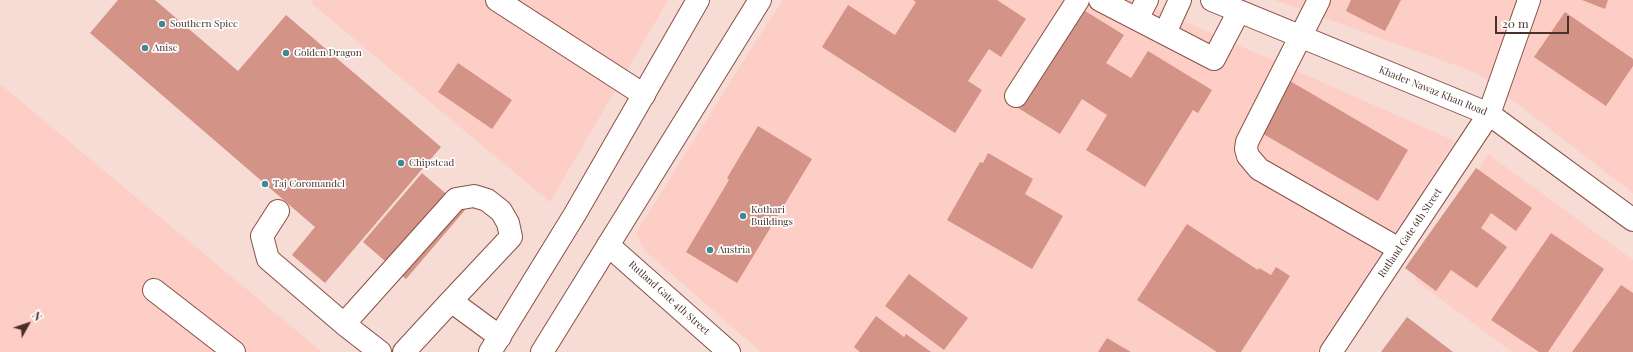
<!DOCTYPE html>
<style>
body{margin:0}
#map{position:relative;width:1633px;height:352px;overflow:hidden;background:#f7dbd5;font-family:"Playfair Display",serif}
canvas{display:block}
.north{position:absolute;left:8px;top:304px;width:40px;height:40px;-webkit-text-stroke:3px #fff;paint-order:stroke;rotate:50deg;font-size:11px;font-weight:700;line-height:16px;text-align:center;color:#4a302b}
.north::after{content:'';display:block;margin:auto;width:14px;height:18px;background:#4a302b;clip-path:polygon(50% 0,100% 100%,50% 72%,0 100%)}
.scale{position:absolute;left:1495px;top:16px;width:74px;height:18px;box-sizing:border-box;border:2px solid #4a302b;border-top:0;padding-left:5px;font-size:12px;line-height:14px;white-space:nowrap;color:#4a302b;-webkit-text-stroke:3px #fff;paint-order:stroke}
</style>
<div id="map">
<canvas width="1633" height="352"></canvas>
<div class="north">N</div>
<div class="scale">20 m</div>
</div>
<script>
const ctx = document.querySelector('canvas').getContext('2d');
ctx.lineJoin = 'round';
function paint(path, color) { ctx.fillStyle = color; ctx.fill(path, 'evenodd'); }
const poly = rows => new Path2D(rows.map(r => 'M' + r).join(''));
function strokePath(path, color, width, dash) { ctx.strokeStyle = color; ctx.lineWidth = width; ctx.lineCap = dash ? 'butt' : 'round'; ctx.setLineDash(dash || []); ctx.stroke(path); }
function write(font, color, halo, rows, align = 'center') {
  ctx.font = font + ' "Playfair Display",serif'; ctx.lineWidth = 3.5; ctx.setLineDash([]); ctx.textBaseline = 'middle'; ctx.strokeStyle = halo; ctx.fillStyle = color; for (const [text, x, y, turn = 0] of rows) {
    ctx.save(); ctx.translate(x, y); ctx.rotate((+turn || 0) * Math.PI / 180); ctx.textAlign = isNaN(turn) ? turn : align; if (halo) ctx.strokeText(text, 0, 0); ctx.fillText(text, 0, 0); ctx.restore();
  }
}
const built = poly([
 [313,0,668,0,550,202,311,3],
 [783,0,1136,0,1455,141,1316,352,761,352,644,250,636,233,737,71],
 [1275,0,1633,0,1633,193,1477,73],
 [0,84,322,352,0,352],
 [1488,154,1633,260,1633,352,1512,352,1415,280]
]);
const building = poly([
 [118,0,155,0,238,71,286,15,441,147,325,283,292,255,315,227,90,33],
 [913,0,997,0,1026,19,1001,57,989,49,968,81,982,90,955,133,822,47,848,5,895,35,916,2],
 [1351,0,1401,0,1385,31,1346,11],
 [1582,0,1608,0,1605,9],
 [1077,6,1124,35,1106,63,1131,78,1148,51,1212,90,1198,113,1193,110,1145,187,1086,150,1107,115,1082,99,1060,134,1015,106],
 [1565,12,1633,59,1633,66,1606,106,1534,57],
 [458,63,512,100,492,129,438,92],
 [1290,81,1408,150,1378,201,1260,132],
 [758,126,812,159,737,283,686,252,729,180,727,178],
 [988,153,1033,179,1025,194,1063,216,1032,269,947,220,980,162,983,163],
 [1476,168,1532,208,1516,231,1491,213,1481,228,1507,247,1477,288,1451,270,1436,291,1405,268],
 [422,173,465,210,406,279,363,242],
 [1187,224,1258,270,1259,268,1271,275,1276,267,1290,276,1241,352,1217,352,1137,300],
 [1551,233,1604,269,1548,352,1539,352,1491,320],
 [909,274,968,318,944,350,885,306],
 [1621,285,1633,293,1633,352,1572,352],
 [876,316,904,337,906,334,931,352,860,352,854,347],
 [1407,317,1453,352,1381,352],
 [1107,338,1131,352,1098,352]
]);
const minor = poly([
 [497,0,644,95],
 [1100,0,1214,59,1239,11],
 [1212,0,1489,114,1633,220],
 [1319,0,1247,142,1246,149,1248,156,1259,169,1399,249],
 [1137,19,1147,0],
 [1165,33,1180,0],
 [1016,96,1078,0],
 [278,211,262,236,268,259,344,324],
 [608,245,729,352],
 [154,290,234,352],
 [380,352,344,324,456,199,474,196,487,200,501,211,508,223,511,237,451,301,500,337],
 [404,352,451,301],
 [1331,352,1489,114,1529,0]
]);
const major = poly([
 [490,352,575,214,698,0],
 [542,352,760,0]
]);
const markers = [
 [162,24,4,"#428794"],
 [145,48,4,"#428794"],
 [286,53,4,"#428794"],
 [401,163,4,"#428794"],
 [265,184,4,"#428794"],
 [743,216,4,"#428794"],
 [710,250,4,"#428794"]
];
const poiNames = [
 ["Southern Spice",170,24],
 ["Anise",153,48],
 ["Golden Dragon",294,53],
 ["Chipstead",409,163],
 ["Taj Coromandel",273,184],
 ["Kothari",751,210],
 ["Buildings",751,222],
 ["Austria",718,250]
];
const streetNames = [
 ["Khader Nawaz Khan Road",1433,91,22],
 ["Rutland Gate 6th Street",1410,233,-56],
 ["Rutland Gate 4th Street",669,298,42]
];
paint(built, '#fdcec5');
paint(building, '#d39387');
strokePath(minor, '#8a5046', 24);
strokePath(major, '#8a5046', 24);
strokePath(minor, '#fff', 22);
strokePath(major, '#fff', 22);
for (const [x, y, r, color] of markers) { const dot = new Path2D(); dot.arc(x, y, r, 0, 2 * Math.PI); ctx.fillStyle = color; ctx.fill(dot); strokePath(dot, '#fff', 1.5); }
write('10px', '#4a302b', '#fff', poiNames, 'left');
write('10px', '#4a302b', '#fff', streetNames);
</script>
